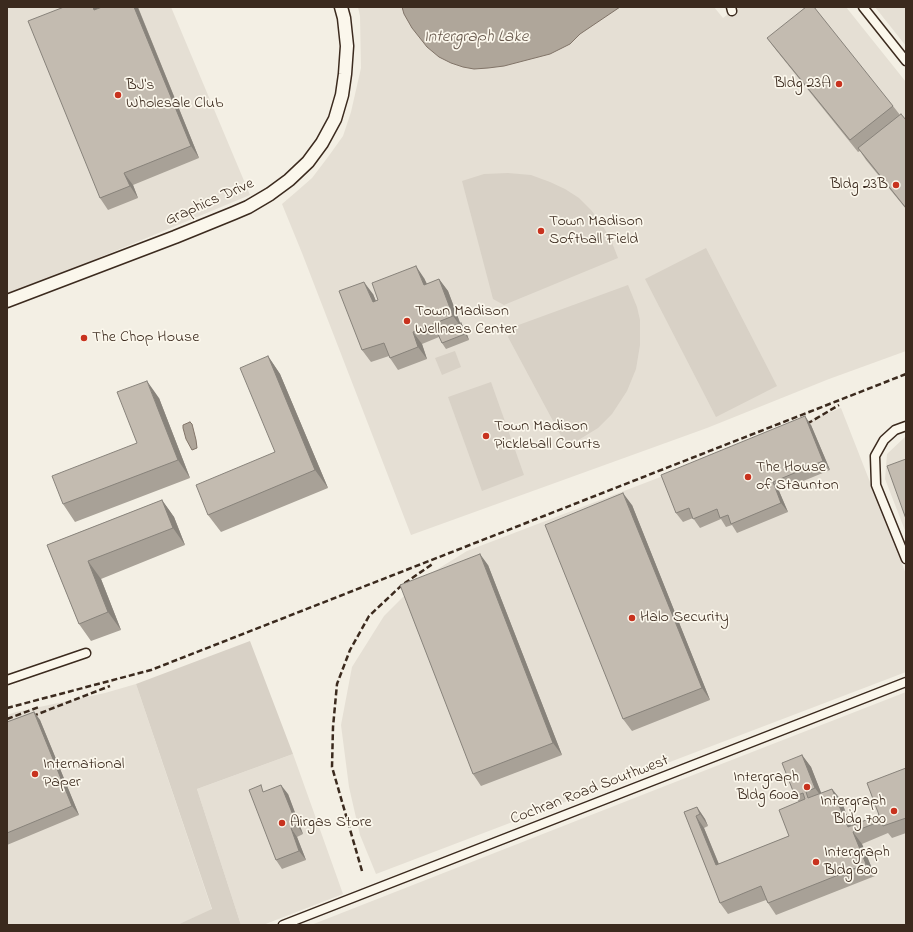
<!DOCTYPE html>
<style>
body{margin:0}
#map{position:relative;width:913px;height:932px;overflow:hidden;background:#f3efe4;font-family:"Indie Flower",sans-serif}
canvas{display:block}
.frame{position:absolute;inset:0;border:8px solid #3b2a1e;pointer-events:none}
</style>
<div id="map">
<canvas width="913" height="932"></canvas>
<div class="frame"></div>
</div>
<script>
const ctx = document.querySelector('canvas').getContext('2d');
ctx.lineJoin = 'round';
function paint(path, color) { ctx.fillStyle = color; ctx.fill(path, 'evenodd'); }
const poly = rows => new Path2D(rows.map(r => 'M' + r).join(''));
function strokePath(path, color, width, dash) { ctx.strokeStyle = color; ctx.lineWidth = width; ctx.lineCap = dash ? 'butt' : 'round'; ctx.setLineDash(dash || []); ctx.stroke(path); }
function write(font, color, halo, rows, align = 'center') {
  ctx.font = font + ' "Indie Flower",sans-serif'; ctx.lineWidth = 3.5; ctx.setLineDash([]); ctx.textBaseline = 'middle'; ctx.strokeStyle = halo; ctx.fillStyle = color; for (const [text, x, y, turn = 0] of rows) {
    ctx.save(); ctx.translate(x, y); ctx.rotate((+turn || 0) * Math.PI / 180); ctx.textAlign = isNaN(turn) ? turn : align; if (halo) ctx.strokeText(text, 0, 0); ctx.fillText(text, 0, 0); ctx.restore();
  }
}
const built = poly([
 [7,7,171,7,250,195,7,296],
 [358,7,714,7,723,18,738,7,846,7,906,82,906,351,829,379,707,428,411,535,302,253,282,204,296,192,312,178,328,157,343,136,351,112,361,68,360,16],
 [875,7,906,7,906,46],
 [841,408,906,574,906,672,376,874,360,835,349,787,341,725,352,667,384,616,420,580,467,551],
 [906,436,906,533,885,479,887,454],
 [136,684,212,910,177,925,7,925,7,715,16,712,105,693],
 [906,692,906,925,311,925,665,786],
 [293,754,343,894,263,925,241,925,197,789]
]);
const green = poly([
 [508,173,531,175,550,182,565,189,579,198,591,210,601,223,611,240,618,258,504,305,493,299,462,181,484,174],
 [706,248,777,386,716,417,645,279],
 [628,285,637,307,640,320,640,345,636,369,627,391,612,414,598,428,567,447,508,337,513,327],
 [455,351,461,367,442,375,435,358],
 [491,382,524,475,482,491,448,397],
 [250,641,293,754,197,789,241,925,177,925,212,909,136,684]
]);
const water = poly([
 [402,7,620,7,580,34,570,44,550,54,504,66,488,68,474,69,463,67,451,63,439,57,427,47,412,28,404,14,402,7],
 [190,422,192,424,196,440,197,448,192,450,186,439,183,428,183,425,190,422]
]);
const street = poly([
 [731,7,732,11],
 [863,7,906,61],
 [906,426,895,430,884,440,875,456,876,485,906,559],
 [7,680,86,653],
 [283,925,906,682]
]);
const secondary = poly([
 [7,301,175,237,234,213,248,207,270,194,289,180,308,162,322,143,335,119,342,95,345,74,347,46,344,18,341,7]
]);
const rail = poly([
 [799,428,812,421,839,405],
 [7,708,151,670,906,374],
 [7,719,39,707],
 [7,726,110,686],
 [362,871,332,767,333,727,337,684,350,650,369,616,402,585,434,563]
]);
const wall = poly([
 [64,7,97,7,97,9,102,7,138,7,199,158,133,185,138,198,108,210,100,198],
 [767,38,893,106,900,115,906,120,906,209,866,160,860,151,858,152,776,50],
 [424,278,427,284,439,279,448,291,460,323,465,329,469,340,446,349,442,343,439,337,422,344,427,359,398,370,390,358,389,356,371,362,362,350,373,294,376,301],
 [268,356,280,374,328,488,221,532,208,515,275,452],
 [159,398,190,478,75,522,63,504,137,443],
 [811,425,830,470,779,491,788,512,737,533,732,525,726,527,721,519,700,528,693,518,683,522,676,513],
 [162,500,174,517,185,545,101,579,121,630,91,641,79,624,47,545],
 [632,505,710,700,632,731,623,719],
 [488,565,562,755,481,786,473,774],
 [34,712,40,720,79,815,7,845,7,722],
 [802,755,811,767,821,793,832,789,841,800,851,826,879,815,906,768,906,833,892,838,888,833,862,844,875,876,776,915,766,900,728,914,720,903,684,812,697,807,705,819,708,826,704,828,719,864,789,836,799,802,795,796],
 [265,791,288,794,303,834,297,837,306,860,282,869,276,860]
]);
const shadedWall = poly([
 [93,7,97,7,103,22,94,10],
 [134,7,138,7,138,8,199,158,191,146],
 [124,173,133,185,138,198,130,186],
 [416,266,424,278,433,297,424,285],
 [439,279,448,291,462,328,453,316],
 [364,282,373,294,381,314,373,302],
 [461,323,465,329,469,340,465,334],
 [413,332,422,344,427,359,418,347],
 [268,356,280,374,328,488,315,470],
 [147,381,159,398,190,478,178,460],
 [805,416,811,425,830,470,823,461],
 [773,482,779,491,788,512,781,503],
 [623,493,632,505,710,700,702,688],
 [162,500,174,517,185,545,173,528],
 [480,554,488,565,562,755,553,743],
 [88,561,101,579,121,630,108,612],
 [34,712,40,720,79,815,72,806],
 [802,755,811,767,824,800,815,788],
 [281,785,288,794,303,834,297,825],
 [832,789,841,800,856,839,848,827],
 [697,807,705,819,708,826,700,814],
 [696,816,704,828,724,877,716,865],
 [291,828,297,837,306,860,299,851],
 [853,832,862,844,875,876,866,864]
]);
const building = poly([
 [64,7,93,7,94,10,102,7,134,7,191,146,124,173,130,186,100,198,28,21,64,7],
 [806,7,814,7,893,106,850,140,767,38,806,7],
 [901,114,906,120,906,208,858,148,901,114],
 [416,266,424,285,439,279,453,316,413,332,418,347,390,358,384,343,362,350,339,291,364,282,373,302,378,300,372,283,416,266],
 [461,323,465,334,442,343,437,332,461,323],
 [268,356,315,470,208,515,196,485,275,452,240,368,268,356],
 [147,381,178,460,63,504,52,476,137,443,117,392,147,381],
 [805,416,823,461,773,482,781,503,731,524,728,515,720,518,717,509,693,519,689,508,676,513,661,475,805,416],
 [906,459,906,519,887,466,906,459],
 [623,493,702,688,623,719,545,525,623,493],
 [162,500,173,528,88,561,108,612,79,624,47,545,162,500],
 [480,554,553,743,473,774,400,585,480,554],
 [34,712,72,806,7,833,7,722,34,712],
 [802,755,815,788,806,792,808,798,832,789,848,827,879,815,867,783,906,768,906,818,883,826,881,821,853,832,866,864,768,903,761,886,720,903,684,812,697,807,700,814,696,816,716,865,789,836,779,810,805,799,803,793,795,796,782,763,802,755],
 [261,785,263,792,281,785,297,825,291,828,299,851,276,860,249,790,261,785]
]);
const markers = [
 [839,84,4,"#c8321e"],
 [118,95,4,"#c8321e"],
 [896,185,4,"#c8321e"],
 [541,231,4,"#c8321e"],
 [407,321,4,"#c8321e"],
 [84,338,4,"#c8321e"],
 [486,436,4,"#c8321e"],
 [748,477,4,"#c8321e"],
 [632,618,4,"#c8321e"],
 [35,774,4,"#c8321e"],
 [807,787,4,"#c8321e"],
 [894,811,4,"#c8321e"],
 [282,823,4,"#c8321e"],
 [816,862,4,"#c8321e"]
];
const poiNames = [
 ["Bldg 23A",831,84,"right"],
 ["BJ's",126,86],
 ["Wholesale Club",126,104],
 ["Bldg 23B",888,185,"right"],
 ["Town Madison",549,222],
 ["Softball Field",549,240],
 ["Town Madison",415,312],
 ["Wellness Center",415,330],
 ["The Chop House",92,338],
 ["Town Madison",494,427],
 ["Pickleball Courts",494,445],
 ["The House",756,468],
 ["of Staunton",756,486],
 ["Halo Security",640,618],
 ["International",43,765],
 ["Paper",43,783],
 ["Intergraph",799,778,"right"],
 ["Bldg 600a",799,796,"right"],
 ["Intergraph",886,802,"right"],
 ["Bldg 700",886,820,"right"],
 ["Airgas Store",290,823],
 ["Intergraph",824,853],
 ["Bldg 600",824,871]
];
const streetNames = [
 ["Graphics Drive",210,203,-24],
 ["Cochran Road Southwest",590,791,-21]
];
const waterNames = [
 ["Intergraph Lake",476,38]
];
paint(built, '#e5dfd4');
paint(green, '#d8d1c6');
paint(water, '#afa69a');
strokePath(water, '#817468', 1);
strokePath(street, '#3b2a1e', 11);
strokePath(secondary, '#3b2a1e', 15);
strokePath(street, '#fbf7ec', 8);
strokePath(secondary, '#fbf7ec', 12);
strokePath(rail, '#3b2a1e', 2.5, [6, 3]);
paint(wall, '#a8a197');
paint(shadedWall, '#88837b');
paint(building, '#c3bbb0');
strokePath(building, '#88837b', 1);
for (const [x, y, r, color] of markers) { const dot = new Path2D(); dot.arc(x, y, r, 0, 2 * Math.PI); ctx.fillStyle = color; ctx.fill(dot); strokePath(dot, '#fbf7ec', 1.5); }
write('16px', '#3b2a1e', '#fbf7ec', poiNames, 'left');
write('16px', '#3b2a1e', '#fbf7ec', streetNames);
write('italic 17px', '#645549', '#fbf7ec', waterNames);
</script>
